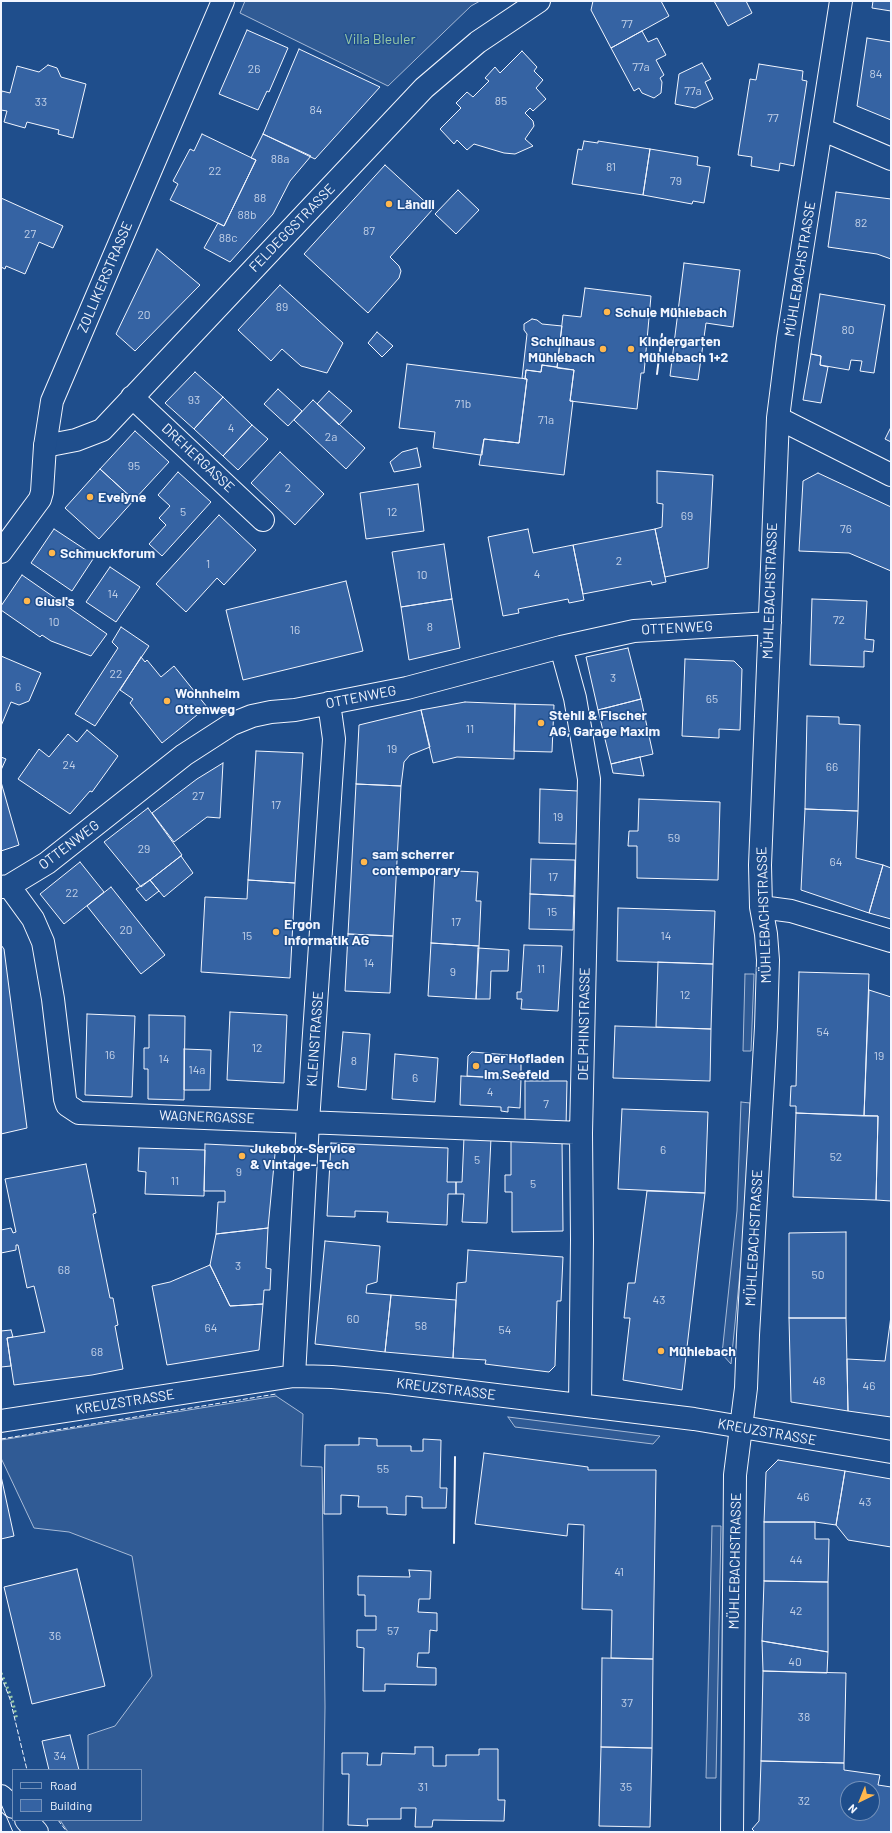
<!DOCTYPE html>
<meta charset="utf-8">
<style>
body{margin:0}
#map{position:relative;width:892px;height:1833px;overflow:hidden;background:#1f4e8c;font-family:Barlow,sans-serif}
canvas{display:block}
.frame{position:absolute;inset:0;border:2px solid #f2f6ff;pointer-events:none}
.legend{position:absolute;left:12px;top:1769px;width:130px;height:52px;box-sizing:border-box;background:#1f4e8c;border:1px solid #7391ba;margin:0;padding:5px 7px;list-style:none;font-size:12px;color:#f2f6ff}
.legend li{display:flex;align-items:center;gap:8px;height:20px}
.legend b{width:20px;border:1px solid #7391ba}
.north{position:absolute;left:840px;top:1781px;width:40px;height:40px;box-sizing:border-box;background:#1f4e8c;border:1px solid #7391ba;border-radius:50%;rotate:223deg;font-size:11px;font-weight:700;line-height:16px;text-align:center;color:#f2f6ff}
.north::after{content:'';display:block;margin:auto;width:14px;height:18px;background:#ffb74d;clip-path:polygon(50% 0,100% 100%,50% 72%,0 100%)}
</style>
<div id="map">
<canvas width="892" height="1833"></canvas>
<div class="frame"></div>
<ul class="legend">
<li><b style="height:5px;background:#1f4e8c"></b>Road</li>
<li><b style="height:11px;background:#3563a3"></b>Building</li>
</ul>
<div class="north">N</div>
</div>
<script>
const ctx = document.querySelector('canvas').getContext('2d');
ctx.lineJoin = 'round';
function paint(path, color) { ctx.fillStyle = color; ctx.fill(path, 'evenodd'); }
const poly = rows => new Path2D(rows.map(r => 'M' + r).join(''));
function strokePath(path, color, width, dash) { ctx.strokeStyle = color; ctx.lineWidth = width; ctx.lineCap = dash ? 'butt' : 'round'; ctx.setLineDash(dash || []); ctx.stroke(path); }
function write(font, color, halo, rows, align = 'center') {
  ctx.font = font + ' Barlow,sans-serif'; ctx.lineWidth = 3; ctx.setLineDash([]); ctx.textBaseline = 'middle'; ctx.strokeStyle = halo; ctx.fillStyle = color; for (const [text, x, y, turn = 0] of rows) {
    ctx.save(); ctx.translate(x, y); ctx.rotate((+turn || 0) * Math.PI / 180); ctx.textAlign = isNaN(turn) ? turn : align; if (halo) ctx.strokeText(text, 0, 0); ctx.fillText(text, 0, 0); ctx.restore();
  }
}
const built = poly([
 [245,1,480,1,471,6,388,86,240,13,245,1],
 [745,974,754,974,751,1051,743,1051,745,974],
 [741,1102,750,1103,746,1211,731,1364,722,1354,737,1211,741,1102],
 [276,1396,303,1414,301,1466,322,1467,325,1707,323,1832,68,1832,60,1820,141,1820,141,1770,88,1770,88,1735,115,1726,152,1676,132,1556,69,1532,34,1528,1,1458,1,1440,276,1396],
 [508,1417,660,1436,653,1444,515,1427,508,1417],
 [712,1526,721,1526,716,1778,706,1778,712,1526]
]);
const building = poly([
 [593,1,661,1,669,16,611,48,591,10,593,1],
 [714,1,746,1,752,13,728,26,714,1],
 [873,1,891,1,891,11,872,8,873,1],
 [247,30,288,48,269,92,267,91,258,110,219,94,247,30],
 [642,31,648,42,657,38,666,55,656,60,664,75,660,78,662,82,661,93,654,98,642,93,639,88,634,91,611,48,642,31],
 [867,38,891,42,891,120,857,106,867,38],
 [299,49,380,87,315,159,263,134,299,49],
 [522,51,537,67,534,71,543,80,536,88,546,99,533,111,530,108,525,113,533,121,534,126,525,139,533,146,515,154,504,153,474,144,467,150,457,140,454,144,440,129,461,108,456,103,467,92,473,97,489,81,485,78,495,67,500,73,522,51],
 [702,63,711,79,705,82,713,99,695,108,675,104,679,74,702,63],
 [759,64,803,71,802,80,807,81,794,166,780,163,779,171,751,166,752,157,738,155,750,79,756,80,759,64],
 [48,65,57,68,61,77,86,84,73,138,58,134,59,130,27,122,25,128,4,122,7,111,1,110,1,95,2,91,10,93,17,66,39,72,48,65],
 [202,134,256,160,224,226,170,200,178,184,173,181,190,149,194,151,202,134],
 [263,134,311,156,290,181,273,214,230,262,204,248,218,223,224,226,256,160,251,158,263,134],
 [584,141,598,143,598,141,650,149,643,195,572,184,578,149,582,150,584,141],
 [650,149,698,157,697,165,710,167,704,203,693,201,692,204,643,195,650,149],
 [385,165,433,209,390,257,399,266,401,271,399,278,368,313,304,254,385,165],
 [458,190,479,210,456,234,435,214,458,190],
 [836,192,891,199,891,259,877,254,828,247,836,192],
 [1,198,63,226,53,248,39,242,25,274,6,266,5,269,1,267,1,198],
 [157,249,200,285,135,351,116,334,157,249],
 [684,263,740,270,733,327,706,323,698,380,670,376,684,263],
 [280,285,343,343,327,373,301,366,282,349,271,361,238,330,280,285],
 [585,288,651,296,644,373,641,373,637,409,570,401,574,370,557,368,563,315,581,317,585,288],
 [820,294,885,305,874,373,860,371,862,361,851,360,849,370,820,365,821,356,811,354,820,294],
 [532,319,537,320,542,324,562,326,557,367,542,365,541,372,526,370,525,379,522,378,527,334,524,330,524,324,532,319],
 [377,332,393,346,382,357,368,343,377,332],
 [811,354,821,356,820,365,828,367,821,403,803,400,811,354],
 [407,364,527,379,519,443,484,439,482,455,480,455,433,448,435,432,399,428,407,364],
 [542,365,574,370,570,401,573,401,564,475,479,465,484,439,519,443,527,379,525,379,526,370,541,372,542,365],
 [195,372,223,397,194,429,165,403,195,372],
 [278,389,302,411,288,426,264,404,278,389],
 [329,391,352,411,339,425,317,404,329,391],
 [223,397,252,425,223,456,194,429,223,397],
 [313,400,365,448,346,469,294,420,313,400],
 [252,425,268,439,238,470,223,456,252,425],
 [891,427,891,442,885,439,891,427],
 [135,431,169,462,134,500,100,469,135,431],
 [417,448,421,467,394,472,390,462,402,452,417,448],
 [280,452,324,494,295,525,251,483,280,452],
 [100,469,134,500,99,539,65,508,100,469],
 [657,471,713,475,708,568,665,577,655,529,662,527,663,504,657,503,657,471],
 [178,472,211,502,162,556,149,544,166,525,159,518,170,506,158,495,178,472],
 [818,473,891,507,891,571,849,553,799,551,803,481,818,473],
 [418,484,424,531,366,539,360,493,418,484],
 [219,515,256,550,224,585,217,578,186,612,156,584,219,515],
 [54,529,95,556,72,591,31,563,54,529],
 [528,529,533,553,573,545,584,600,569,603,568,599,518,609,519,613,503,616,488,537,528,529],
 [655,529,666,582,652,585,651,581,583,594,573,545,655,529],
 [444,544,452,599,401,607,392,552,444,544],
 [110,567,140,587,116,622,86,602,110,567],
 [22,575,107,634,91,656,51,641,42,635,40,637,1,610,1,606,22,575],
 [346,581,363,651,243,680,226,610,346,581],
 [452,599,460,648,409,660,401,607,452,599],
 [812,599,867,601,865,639,874,640,873,652,864,651,864,667,810,665,812,599],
 [121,627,149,646,95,726,75,714,118,648,112,642,121,627],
 [628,648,641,699,598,710,586,657,628,648],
 [1,656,41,673,29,701,19,705,11,702,1,726,1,656],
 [141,657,145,662,147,660,161,677,174,666,207,707,162,743,130,703,133,699,120,690,141,657],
 [685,659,734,661,742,669,740,730,719,729,719,738,682,736,685,659],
 [641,699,653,754,611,764,598,710,641,699],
 [465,702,515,704,514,759,457,757,433,763,421,710,465,702],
 [515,704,554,705,552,752,514,751,515,704],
 [421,710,430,747,410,755,404,762,401,786,356,784,359,725,421,710],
 [807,716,839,717,839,724,860,725,858,811,805,809,807,716],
 [87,730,118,756,92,792,90,791,70,814,18,779,39,749,49,757,68,734,77,742,87,730],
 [256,751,303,753,295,883,248,880,256,751],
 [1,757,6,759,1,770,1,757],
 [640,757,644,776,613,773,611,764,640,757],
 [223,763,220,818,207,817,174,842,152,813,197,779,223,763],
 [1,782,19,845,1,851,1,782],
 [356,784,401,786,393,936,348,934,356,784],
 [540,789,578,791,576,844,539,843,540,789],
 [639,799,720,802,718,880,637,878,637,846,628,846,629,831,638,831,639,799],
 [148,808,182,855,141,887,104,842,148,808],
 [805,809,858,811,856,858,883,865,869,913,801,890,805,809],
 [181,856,193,873,164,897,150,880,181,856],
 [531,859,575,860,574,896,530,894,531,859],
 [80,862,104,892,64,924,40,894,80,862],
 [883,865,891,868,891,919,869,913,883,865],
 [435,870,478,872,476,901,481,901,479,946,431,943,435,870],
 [150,880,159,891,146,901,136,889,150,880],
 [248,880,295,883,290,978,201,972,205,897,247,899,248,880],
 [111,887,165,955,141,974,87,906,111,887],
 [530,894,574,896,573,930,529,929,530,894],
 [618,908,715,911,713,964,617,961,618,908],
 [348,934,393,936,390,993,345,991,348,934],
 [431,943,479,946,476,999,428,996,431,943],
 [1,945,4,949,27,1128,1,1134,1,945],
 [524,945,562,946,558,1011,521,1009,522,999,517,999,517,992,521,992,524,945],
 [478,948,509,950,508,971,491,971,490,999,476,999,478,948],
 [658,962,713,964,711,1029,656,1027,658,962],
 [799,972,869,974,864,1116,796,1113,796,1106,790,1106,791,1086,796,1086,799,972],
 [869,990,891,997,891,1201,876,1200,878,1116,864,1116,869,990],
 [230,1012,287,1015,284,1083,227,1080,230,1012],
 [87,1014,135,1016,132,1097,85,1095,87,1014],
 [149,1015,185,1016,184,1100,148,1099,148,1069,144,1069,144,1048,149,1048,149,1015],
 [615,1026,711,1029,710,1081,613,1078,615,1026],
 [343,1032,370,1034,366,1090,338,1087,343,1032],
 [184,1049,211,1050,210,1090,184,1090,184,1049],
 [472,1052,521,1056,521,1079,467,1076,468,1056,472,1052],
 [395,1054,438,1058,435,1102,392,1099,395,1054],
 [461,1076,521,1079,520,1108,508,1107,508,1112,501,1111,501,1107,460,1105,461,1076],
 [525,1081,567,1081,566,1127,525,1127,525,1081],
 [622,1109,708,1112,705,1193,618,1189,622,1109],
 [796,1113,878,1116,876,1200,793,1197,796,1113],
 [464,1137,491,1138,487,1223,462,1222,464,1194,456,1194,456,1182,462,1182,464,1137],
 [511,1139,562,1139,563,1231,512,1232,512,1192,505,1192,505,1175,511,1175,511,1139],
 [331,1143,448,1148,447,1182,456,1182,456,1194,448,1194,447,1225,387,1222,388,1212,355,1211,355,1217,327,1216,331,1143],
 [205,1144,268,1147,275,1154,268,1228,216,1234,218,1202,225,1202,225,1191,204,1191,205,1144],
 [139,1148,205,1150,204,1196,145,1194,146,1172,138,1171,139,1148],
 [86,1164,96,1213,93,1214,110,1298,113,1298,118,1325,115,1326,123,1369,92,1375,14,1385,7,1338,45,1332,34,1286,27,1288,18,1245,16,1245,16,1250,1,1253,1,1230,11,1228,13,1233,16,1232,5,1179,86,1164],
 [647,1191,705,1193,682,1390,623,1380,630,1318,624,1318,628,1283,635,1283,647,1191],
 [268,1228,266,1268,271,1269,270,1290,264,1290,263,1304,230,1306,210,1265,216,1234,268,1228],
 [846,1232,846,1318,789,1318,789,1233,846,1232],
 [325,1241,380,1246,377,1282,367,1285,366,1293,391,1295,385,1352,315,1344,325,1241],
 [468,1250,563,1257,561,1301,557,1301,555,1366,549,1372,485,1364,486,1360,453,1358,457,1283,466,1282,468,1250],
 [210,1265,230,1306,263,1304,259,1350,167,1365,152,1286,170,1282,210,1265],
 [391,1295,456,1300,453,1358,385,1352,391,1295],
 [891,1316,891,1417,848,1411,847,1359,885,1361,891,1316],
 [789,1318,846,1318,848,1411,791,1402,789,1318],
 [11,1330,13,1337,7,1338,11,1366,1,1367,1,1331,11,1330],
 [359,1438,377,1439,377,1446,411,1446,411,1451,423,1451,423,1439,441,1440,440,1488,447,1488,446,1508,422,1508,422,1497,406,1496,406,1515,387,1514,387,1507,358,1507,359,1496,341,1495,341,1514,324,1514,325,1445,359,1445,359,1438],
 [484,1453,588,1467,588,1470,656,1470,653,1659,611,1658,612,1610,582,1609,584,1525,568,1524,567,1536,475,1524,484,1453],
 [778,1460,845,1471,836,1525,815,1522,764,1522,766,1472,778,1460],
 [845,1471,891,1479,891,1547,848,1540,836,1525,845,1471],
 [1,1476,14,1536,1,1539,1,1476],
 [764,1522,815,1522,815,1539,829,1539,828,1582,764,1581,764,1522],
 [77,1569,105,1686,32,1704,4,1587,77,1569],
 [409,1570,431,1571,430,1599,419,1599,418,1612,437,1613,437,1631,430,1630,429,1653,418,1653,417,1667,436,1668,436,1685,385,1684,385,1691,363,1691,364,1648,357,1647,357,1630,376,1630,376,1616,365,1616,365,1595,358,1595,358,1576,410,1577,409,1570],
 [764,1581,828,1582,828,1652,762,1641,764,1581],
 [762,1641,828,1652,827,1673,763,1671,762,1641],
 [602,1658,653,1659,652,1748,601,1747,602,1658],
 [763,1671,846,1673,844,1763,761,1761,763,1671],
 [70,1735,79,1770,49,1770,42,1741,70,1735],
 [415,1747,433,1747,433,1766,446,1766,446,1755,479,1755,479,1749,498,1749,498,1800,505,1800,504,1821,433,1820,432,1827,415,1827,416,1808,401,1808,401,1819,367,1819,368,1826,348,1825,349,1774,342,1774,342,1753,368,1753,367,1765,381,1765,382,1753,415,1754,415,1747],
 [601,1747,652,1748,650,1827,599,1826,601,1747],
 [761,1761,844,1763,844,1770,880,1775,878,1785,891,1787,891,1832,755,1832,752,1829,759,1821,761,1761],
 [848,1789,872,1789,872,1813,848,1813,848,1789]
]);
const street = poly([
 [821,129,891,159],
 [132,397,263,520],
 [778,418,891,475],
 [45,446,76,440,102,430,424,88,478,42,539,1],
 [561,647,575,698,589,779,581,1133,582,1240,580,1405],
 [9,886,33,919,43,942,53,999,65,1099,67,1105,79,1113,581,1133],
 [1,887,9,886,47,863,184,755,232,724,252,716,271,712,295,710,407,688,561,647,634,631,770,623],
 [761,907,791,911,891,941],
 [294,1376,308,1122,334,739,329,703],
 [1,1421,294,1376,332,1377,389,1382,694,1419,891,1452],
 [732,1832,735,1475,746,1388,748,1335,766,1027,768,960,766,934,761,907,760,865,778,418,788,339,841,1]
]);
const secondary = poly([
 [1,552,40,499,42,492,45,446,52,401,223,1],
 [1,1796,13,1807],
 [26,1820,37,1832]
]);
const tram = poly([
 [1,1804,13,1832]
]);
const hedge = poly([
 [1,1673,12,1699,17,1720]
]);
const fence = poly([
 [1,1439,276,1394],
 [1,1676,10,1699,27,1770],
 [58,1820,67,1832]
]);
const wall = poly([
 [657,374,662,334],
 [454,1543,455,1457]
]);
const markers = [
 [389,204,4,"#ffb74d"],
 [607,312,4,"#ffb74d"],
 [603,349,4,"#ffb74d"],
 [631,349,4,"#ffb74d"],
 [90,497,4,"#ffb74d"],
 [52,553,4,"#ffb74d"],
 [27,601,4,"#ffb74d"],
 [167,701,4,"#ffb74d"],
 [541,723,4,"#ffb74d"],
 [364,862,4,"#ffb74d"],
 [276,932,4,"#ffb74d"],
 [476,1066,4,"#ffb74d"],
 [242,1156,4,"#ffb74d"],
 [661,1351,4,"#ffb74d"]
];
const numberNames = [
 ["77",627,24],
 ["77a",641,67],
 ["26",254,69],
 ["84",876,74],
 ["77a",693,91],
 ["85",501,101],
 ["33",41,102],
 ["84",316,110],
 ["77",773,118],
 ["88a",280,159],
 ["81",611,167],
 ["22",215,171],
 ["79",676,181],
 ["88",260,198],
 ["88b",247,215],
 ["82",861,223],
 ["87",369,231],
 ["27",30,234],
 ["88c",228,238],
 ["89",282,307],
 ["20",144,315],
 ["80",848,330],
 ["93",194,400],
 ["71b",463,404],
 ["71a",546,420],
 ["4",231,428],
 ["2a",331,437],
 ["95",134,466],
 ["2",288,488],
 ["5",183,512],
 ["12",392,512],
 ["69",687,516],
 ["76",846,529],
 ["2",619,561],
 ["1",208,564],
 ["4",537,574],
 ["10",422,575],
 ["14",113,594],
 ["72",839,620],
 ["10",54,622],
 ["8",430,627],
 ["16",295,630],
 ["22",116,674],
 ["3",613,678],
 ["6",18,687],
 ["65",712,699],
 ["11",470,729],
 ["19",392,749],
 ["24",69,765],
 ["66",832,767],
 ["27",198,796],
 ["17",276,805],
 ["19",558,817],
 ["59",674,838],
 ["29",144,849],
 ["64",836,862],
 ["17",553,877],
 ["22",72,893],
 ["15",552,912],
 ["17",456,922],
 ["20",126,930],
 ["15",247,936],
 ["14",666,936],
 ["14",369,963],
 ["11",541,969],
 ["9",453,972],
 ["12",685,995],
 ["54",823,1032],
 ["12",257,1048],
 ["16",110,1055],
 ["19",879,1056],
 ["14",164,1059],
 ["8",354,1061],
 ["14a",197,1070],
 ["6",415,1078],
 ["4",490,1092],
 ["7",546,1104],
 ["6",663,1150],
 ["52",836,1157],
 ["5",477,1160],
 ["9",239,1172],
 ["11",175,1181],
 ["5",533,1184],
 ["3",238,1266],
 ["68",64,1270],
 ["50",818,1275],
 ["43",659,1300],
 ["60",353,1319],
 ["58",421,1326],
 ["64",211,1328],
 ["54",505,1330],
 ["68",97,1352],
 ["48",819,1381],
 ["46",869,1386],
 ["55",383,1469],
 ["46",803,1497],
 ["43",865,1502],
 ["44",796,1560],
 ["41",619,1572],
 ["42",796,1611],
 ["57",393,1631],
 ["36",55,1636],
 ["40",795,1662],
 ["37",627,1703],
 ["38",804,1717],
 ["34",60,1756],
 ["31",423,1787],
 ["35",626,1787],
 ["32",804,1801]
];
const parkNames = [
 ["Villa Bleuler",380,39]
];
const poiNames = [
 ["Ländli",397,204],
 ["Schule Mühlebach",615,312],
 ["Schulhaus",595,341,"right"],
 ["Mühlebach",595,357,"right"],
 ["Kindergarten",639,341],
 ["Mühlebach 1+2",639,357],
 ["Evelyne",98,497],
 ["Schmuckforum",60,553],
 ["Giusi's",35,601],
 ["Wohnheim",175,693],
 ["Ottenweg",175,709],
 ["Stehli & Fischer",549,715],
 ["AG, Garage Maxim",549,731],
 ["sam scherrer",372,854],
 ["contemporary",372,870],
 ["Ergon",284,924],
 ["Informatik AG",284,940],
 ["Der Hofladen",484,1058],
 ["im Seefeld",484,1074],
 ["Jukebox-Service",250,1148],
 ["& Vintage- Tech",250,1164],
 ["Mühlebach",669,1351]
];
const streetNames = [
 ["FELDEGGSTRASSE",292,228,-46],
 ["MÜHLEBACHSTRASSE",800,269,-81],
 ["ZOLLIKERSTRASSE",105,277,-67],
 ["DREHERGASSE",198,458,43],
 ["MÜHLEBACHSTRASSE",770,591,-88],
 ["OTTENWEG",677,628,-3],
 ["OTTENWEG",361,697,-11],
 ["OTTENWEG",69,845,-37],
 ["MÜHLEBACHSTRASSE",764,915,-92],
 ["DELPHINSTRASSE",584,1024,-89],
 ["KLEINSTRASSE",315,1039,-86],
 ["WAGNERGASSE",207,1117,2],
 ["MÜHLEBACHSTRASSE",754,1238,-87],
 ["KREUZSTRASSE",446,1389,7],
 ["KREUZSTRASSE",125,1402,-9],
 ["KREUZSTRASSE",767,1432,10],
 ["MÜHLEBACHSTRASSE",735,1561,-89]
];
paint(built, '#305b95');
strokePath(built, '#a8bbd7', 1);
paint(building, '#3563a3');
strokePath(building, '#f2f6ff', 1);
strokePath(street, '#f2f6ff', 24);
strokePath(secondary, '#f2f6ff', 24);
strokePath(street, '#1f4e8c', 22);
strokePath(secondary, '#1f4e8c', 22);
strokePath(tram, '#f2f6ff', 1);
strokePath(hedge, '#97c8a6', 3, [2, 3]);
strokePath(fence, '#f2f6ff', 1, [5, 2]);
strokePath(wall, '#f2f6ff', 2);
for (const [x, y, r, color] of markers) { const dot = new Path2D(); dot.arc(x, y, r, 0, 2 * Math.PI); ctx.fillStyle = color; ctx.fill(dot); strokePath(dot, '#1f4e8c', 1.5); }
write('12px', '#c3d1e8', null, numberNames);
write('14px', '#97c8a6', '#1f4e8c', parkNames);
write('bold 14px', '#f2f6ff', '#1f4e8c', poiNames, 'left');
write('14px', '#f2f6ff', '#1f4e8c', streetNames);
</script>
